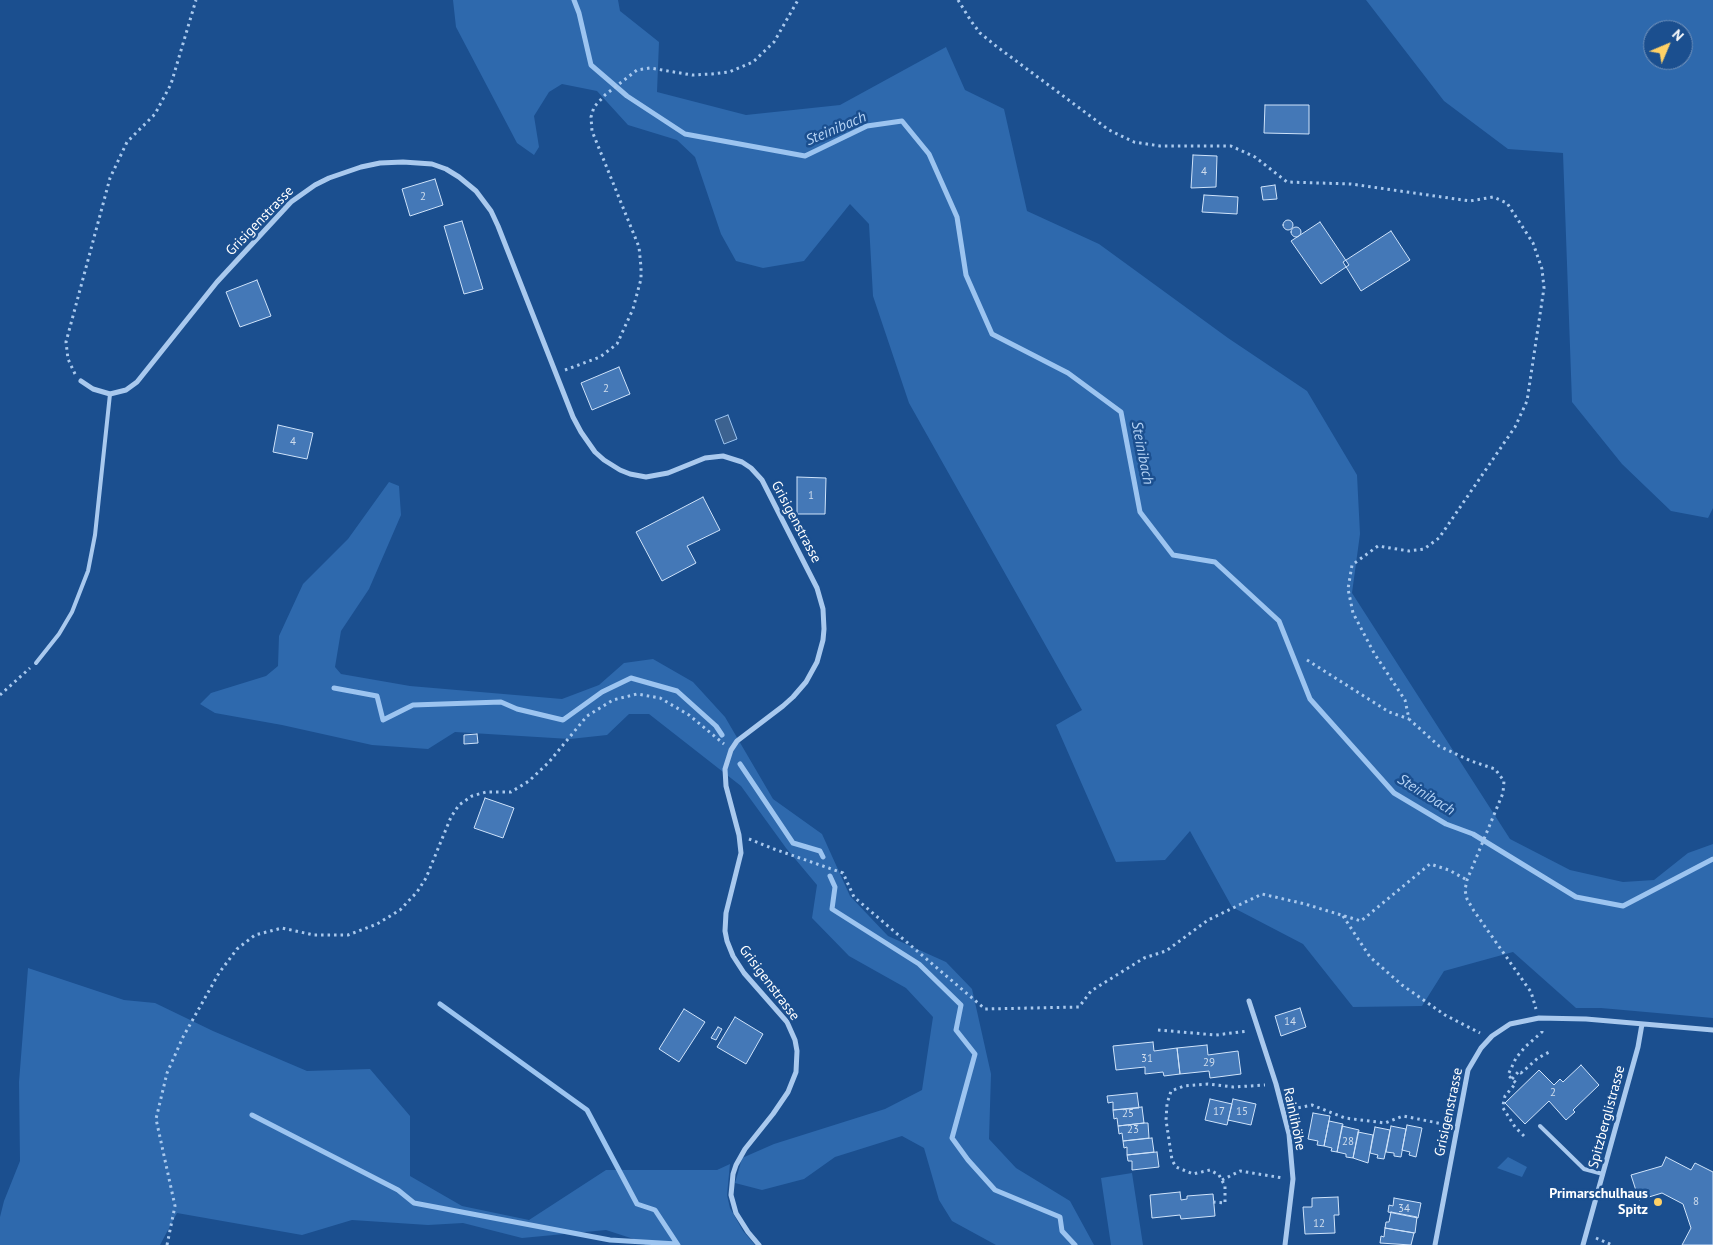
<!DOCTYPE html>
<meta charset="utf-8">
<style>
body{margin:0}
#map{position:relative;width:1713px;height:1245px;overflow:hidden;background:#1b4f8f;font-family:"PT Sans",sans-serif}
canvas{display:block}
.north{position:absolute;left:1643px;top:20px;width:50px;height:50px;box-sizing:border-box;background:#1b4f8f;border:1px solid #7695bc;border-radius:50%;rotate:45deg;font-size:14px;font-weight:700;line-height:20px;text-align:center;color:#fff}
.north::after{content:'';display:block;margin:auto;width:18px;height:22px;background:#ffd166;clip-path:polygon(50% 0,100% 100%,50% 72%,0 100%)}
</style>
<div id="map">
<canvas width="1713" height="1245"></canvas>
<div class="north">N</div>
</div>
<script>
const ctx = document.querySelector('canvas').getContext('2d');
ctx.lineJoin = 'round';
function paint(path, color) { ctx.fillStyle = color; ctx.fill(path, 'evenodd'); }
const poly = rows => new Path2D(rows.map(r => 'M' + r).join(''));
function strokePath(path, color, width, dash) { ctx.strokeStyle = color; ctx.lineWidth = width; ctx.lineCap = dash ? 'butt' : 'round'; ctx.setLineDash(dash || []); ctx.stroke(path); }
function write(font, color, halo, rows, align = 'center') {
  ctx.font = font + ' "PT Sans",sans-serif'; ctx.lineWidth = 5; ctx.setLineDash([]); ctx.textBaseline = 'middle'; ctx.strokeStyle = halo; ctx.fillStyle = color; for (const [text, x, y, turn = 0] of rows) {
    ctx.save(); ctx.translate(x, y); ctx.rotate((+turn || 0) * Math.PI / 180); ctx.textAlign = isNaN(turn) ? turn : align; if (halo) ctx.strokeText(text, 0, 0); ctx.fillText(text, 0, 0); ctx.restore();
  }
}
const green = poly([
 [453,0,618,0,620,11,659,42,657,92,746,115,840,105,946,47,965,90,1004,109,1027,211,1099,244,1228,338,1307,391,1357,475,1360,534,1352,593,1510,839,1570,870,1623,882,1654,880,1688,853,1713,844,1713,1018,1601,1008,1576,1008,1513,952,1444,971,1422,1006,1353,1007,1303,944,1232,907,1190,831,1165,860,1116,862,1056,725,1082,710,909,403,873,296,869,224,850,204,804,261,763,268,736,261,721,234,695,157,677,140,628,125,597,91,562,84,549,92,534,116,539,147,534,155,517,143,456,27],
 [1366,0,1713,0,1713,508,1708,518,1671,511,1622,464,1572,402,1563,153,1508,149,1444,101],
 [1653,30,1683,30,1683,60,1653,60],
 [389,482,399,486,401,515,369,589,341,631,335,667,341,674,410,686,562,699,599,685,624,663,653,659,693,682,725,717,773,799,822,834,850,896,888,936,946,962,972,989,991,1074,989,1139,1016,1168,1070,1201,1094,1245,996,1245,952,1221,939,1200,924,1148,902,1136,835,1157,804,1179,762,1190,735,1183,742,1158,774,1144,885,1109,922,1090,933,1017,906,988,849,956,812,918,817,885,786,848,741,786,649,714,629,714,607,735,570,739,455,732,428,749,372,745,282,725,215,713,200,704,211,693,266,676,278,666,279,636,303,584,348,539],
 [28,968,124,1000,155,1003,213,1031,307,1071,370,1069,410,1116,410,1176,462,1206,529,1220,606,1170,717,1170,730,1164,727,1195,730,1208,743,1231,755,1245,645,1245,643,1242,606,1230,522,1238,463,1223,428,1225,352,1220,302,1235,177,1213,160,1245,0,1245,0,1217,4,1201,20,1161,19,1082],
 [1508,1157,1527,1167,1522,1177,1497,1168],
 [1132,1173,1143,1245,1111,1245,1101,1178]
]);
const water = poly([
 [728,415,737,439,724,444,715,420,728,415]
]);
const stream = poly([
 [574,0,579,13,591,65,627,96,685,134,805,156,867,126,902,121,929,154,957,217,966,275,992,334,1068,373,1121,412,1140,512,1173,555,1215,562,1279,621,1310,699,1394,793,1446,824,1473,834,1576,897,1623,906,1713,859],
 [334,688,377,696,383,720,413,705,501,702,517,709,563,720,602,692,631,678,677,691,716,726,722,735],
 [740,764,793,843,820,851,823,857],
 [830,876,835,887,832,909,919,964,961,1005,956,1030,975,1054,952,1138,968,1160,995,1190,1060,1217,1062,1231,1075,1245],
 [440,1004,587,1110,637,1204,655,1210,678,1245],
 [252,1115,398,1190,414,1203,610,1240,677,1244]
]);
const building = poly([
 [1265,105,1309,105,1309,134,1264,133,1265,105],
 [1193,155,1217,156,1216,187,1191,188,1193,155],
 [435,179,443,205,410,216,402,189,435,179],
 [1275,185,1277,199,1263,200,1261,187,1275,185],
 [1204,195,1238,197,1237,214,1202,212,1204,195],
 '1283 225a5 5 0 1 1 10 0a5 5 0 1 1-10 0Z',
 [462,221,483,289,464,294,444,226,462,221],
 [1320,222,1349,265,1321,284,1291,241,1320,222],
 '1291 232a5 5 0 1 1 10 0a5 5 0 1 1-10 0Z',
 [1391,231,1410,260,1361,291,1343,262,1391,231],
 [257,280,271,316,240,327,226,292,257,280],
 [619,367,630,394,592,410,581,383,619,367],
 [278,425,313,433,307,459,273,452,278,425],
 [797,477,826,478,825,514,797,514,797,477],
 [703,497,720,530,687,546,696,563,662,581,636,532,703,497],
 [477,734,478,743,464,744,464,735,477,734],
 [485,798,514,808,503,838,474,828,485,798],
 [1300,1008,1306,1027,1281,1036,1275,1016,1300,1008],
 [684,1009,705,1022,679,1062,659,1049,684,1009],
 [735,1017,763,1034,746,1064,717,1047,735,1017],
 [718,1027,722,1029,716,1040,711,1038,718,1027],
 [1153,1042,1154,1051,1177,1048,1180,1074,1164,1076,1163,1072,1145,1074,1145,1067,1116,1070,1113,1046,1153,1042],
 [1207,1045,1208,1055,1238,1051,1241,1074,1210,1078,1209,1071,1180,1074,1177,1048,1207,1045],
 [1581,1065,1599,1085,1573,1110,1575,1112,1566,1120,1549,1101,1525,1124,1505,1103,1539,1070,1554,1085,1560,1079,1563,1082,1581,1065],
 [1137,1093,1139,1108,1113,1110,1113,1102,1108,1103,1107,1096,1137,1093],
 [1210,1099,1232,1104,1227,1125,1205,1120,1210,1099],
 [1233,1099,1256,1104,1251,1125,1228,1120,1233,1099],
 [1142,1107,1144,1123,1118,1126,1117,1118,1114,1119,1113,1110,1142,1107],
 [1313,1113,1330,1116,1324,1146,1317,1145,1318,1141,1308,1139,1313,1113],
 [1329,1121,1343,1124,1337,1152,1331,1151,1332,1148,1324,1146,1329,1121],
 [1144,1123,1148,1123,1149,1138,1123,1141,1122,1133,1119,1134,1118,1126,1144,1123],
 [1407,1125,1422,1128,1416,1157,1409,1155,1410,1152,1402,1150,1407,1125],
 [1342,1126,1359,1130,1353,1158,1346,1157,1346,1154,1337,1152,1342,1126],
 [1391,1126,1406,1129,1401,1157,1394,1156,1394,1153,1386,1152,1391,1126],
 [1375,1127,1390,1130,1384,1159,1377,1158,1378,1155,1370,1153,1375,1127],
 [1358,1132,1373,1135,1368,1163,1353,1158,1358,1132],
 [1152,1138,1154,1152,1127,1155,1127,1147,1124,1148,1123,1141,1152,1138],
 [1157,1152,1159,1167,1132,1170,1132,1161,1128,1161,1127,1155,1157,1152],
 [1666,1157,1691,1170,1695,1163,1713,1172,1713,1245,1682,1245,1691,1228,1683,1204,1662,1193,1639,1200,1631,1175,1662,1166,1666,1157],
 [1180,1192,1181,1200,1187,1199,1187,1196,1213,1194,1215,1216,1181,1219,1180,1215,1152,1218,1150,1195,1180,1192],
 [1338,1197,1339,1215,1334,1215,1335,1233,1305,1234,1303,1207,1312,1207,1312,1198,1338,1197],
 [1394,1198,1421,1203,1418,1218,1388,1212,1389,1205,1393,1206,1394,1198],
 [1391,1212,1417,1217,1415,1233,1385,1228,1386,1222,1389,1222,1391,1212],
 [1385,1228,1414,1233,1411,1245,1380,1243,1381,1236,1384,1237,1385,1228]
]);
const path = poly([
 [958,0,971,21,980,33,996,46,1109,130,1134,142,1160,146,1231,146,1255,157,1287,182,1351,184,1470,201,1493,197,1507,203,1533,243,1542,269,1544,288,1527,401,1515,427,1439,538,1424,549,1409,551,1378,546,1352,565,1348,589,1353,613,1374,653,1405,700,1409,719,1439,746,1471,761,1495,769,1504,781,1503,793,1467,880,1465,890,1467,899,1474,911,1531,992,1536,1009],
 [565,370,600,357,617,344,633,309,641,279,641,267,639,247,592,131,591,117,594,107,605,95,637,70,650,68,692,75,712,74,729,72,753,62,774,42,798,0],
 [75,374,68,359,66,342,110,178,127,142,155,114,171,84,196,0],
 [1307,660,1389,712,1409,719],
 [0,695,30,668],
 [749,839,774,849,843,873,854,897,985,1009,1079,1007,1091,991,1144,958,1166,951,1208,920,1262,894,1305,904,1361,921,1430,864,1449,870,1467,880],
 [1343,916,1370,957,1402,985,1445,1015,1480,1033],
 [1158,1030,1216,1035,1248,1031],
 [1512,1079,1519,1071,1521,1073,1538,1058,1551,1051],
 [1292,1109,1312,1105,1345,1118,1385,1123,1403,1116,1448,1125],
 [1524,1136,1515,1127,1503,1108,1503,1105,1505,1096,1516,1083,1508,1075,1516,1058,1525,1047,1542,1032,1542,1029],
 [1222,1180,1240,1171,1283,1178],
 [1213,1202,1225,1203,1225,1186,1219,1175,1210,1170,1193,1174,1176,1167,1172,1160,1166,1120,1167,1104,1171,1091,1184,1086,1208,1084,1233,1087,1265,1085],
 [1596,1238,1612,1245],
 [167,1245,175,1206,156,1119,167,1073,183,1037,219,973,237,949,255,935,282,928,314,935,348,935,377,924,400,910,417,892,426,878,451,817,459,805,472,796,486,792,511,792,529,781,549,762,587,716,613,700,637,694,660,698,689,715,724,744]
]);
const service = poly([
 [36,663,59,634,72,612,88,571,95,535,110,394],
 [1540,1126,1584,1169,1603,1174]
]);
const minor = poly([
 [81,381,93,389,110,394,126,390,137,382,217,282,291,202,315,185,329,178,361,167,380,163,403,162,432,164,446,169,459,177,476,191,491,211,498,226,573,417,581,432,595,452,604,460,620,470,630,474,646,477,668,473,705,458,723,456,742,462,751,468,762,480,817,588,823,609,824,629,823,640,817,662,806,682,793,697,783,706,737,741,731,750,725,769,726,786,739,835,741,853,726,913,725,931,727,941,733,956,744,973,787,1022,795,1040,797,1051,796,1072,788,1092,773,1114,745,1149,736,1165,733,1174,731,1195,736,1213,748,1232,759,1245],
 [1249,1001,1276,1084,1289,1134,1293,1179,1285,1245],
 [1435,1245,1468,1070,1481,1048,1492,1036,1510,1024,1539,1018,1586,1019,1713,1030],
 [1583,1245,1638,1047,1642,1024]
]);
const markers = [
 [1658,1202,5,"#ffd166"]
];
const numberNames = [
 ["4",1204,172],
 ["2",423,197],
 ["2",606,389],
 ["4",293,442],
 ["1",811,496],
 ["14",1290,1022],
 ["31",1147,1059],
 ["29",1209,1063],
 ["2",1553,1093],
 ["17",1219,1112],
 ["15",1242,1112],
 ["25",1128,1114],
 ["23",1133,1130],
 ["28",1348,1142],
 ["8",1696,1202],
 ["34",1404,1209],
 ["12",1319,1224]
];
const streetNames = [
 ["Grisigenstrasse",260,221,-46],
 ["Grisigenstrasse",796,522,62],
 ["Grisigenstrasse",769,983,53],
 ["Grisigenstrasse",1449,1112,-78],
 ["Spitzberglistrasse",1607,1117,-75],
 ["Rainlihöhe",1294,1119,78]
];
const poiNames = [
 ["Primarschulhaus",1648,1194],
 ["Spitz",1648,1210]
];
const waterNames = [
 ["Steinibach",836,129,-23],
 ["Steinibach",1142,453,79],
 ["Steinibach",1426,795,32]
];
paint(green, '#2e69ad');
paint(water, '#3c6290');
strokePath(water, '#9cc4f0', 1);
strokePath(stream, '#9cc4f0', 5);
paint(building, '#4478b7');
strokePath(building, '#cfe3fa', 1);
strokePath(path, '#a9c9ee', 3, [2.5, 4]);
strokePath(service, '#a9c9ee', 4);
strokePath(minor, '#a9c9ee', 5);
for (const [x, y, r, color] of markers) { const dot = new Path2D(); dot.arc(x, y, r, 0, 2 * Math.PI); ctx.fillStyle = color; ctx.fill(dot); strokePath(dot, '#1b4f8f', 2); }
write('11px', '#d0dded', null, numberNames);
write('14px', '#fff', '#1b4f8f', streetNames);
write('bold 14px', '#fff', '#1b4f8f', poiNames, 'right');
write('italic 15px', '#b5d3f5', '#1b4f8f', waterNames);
</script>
